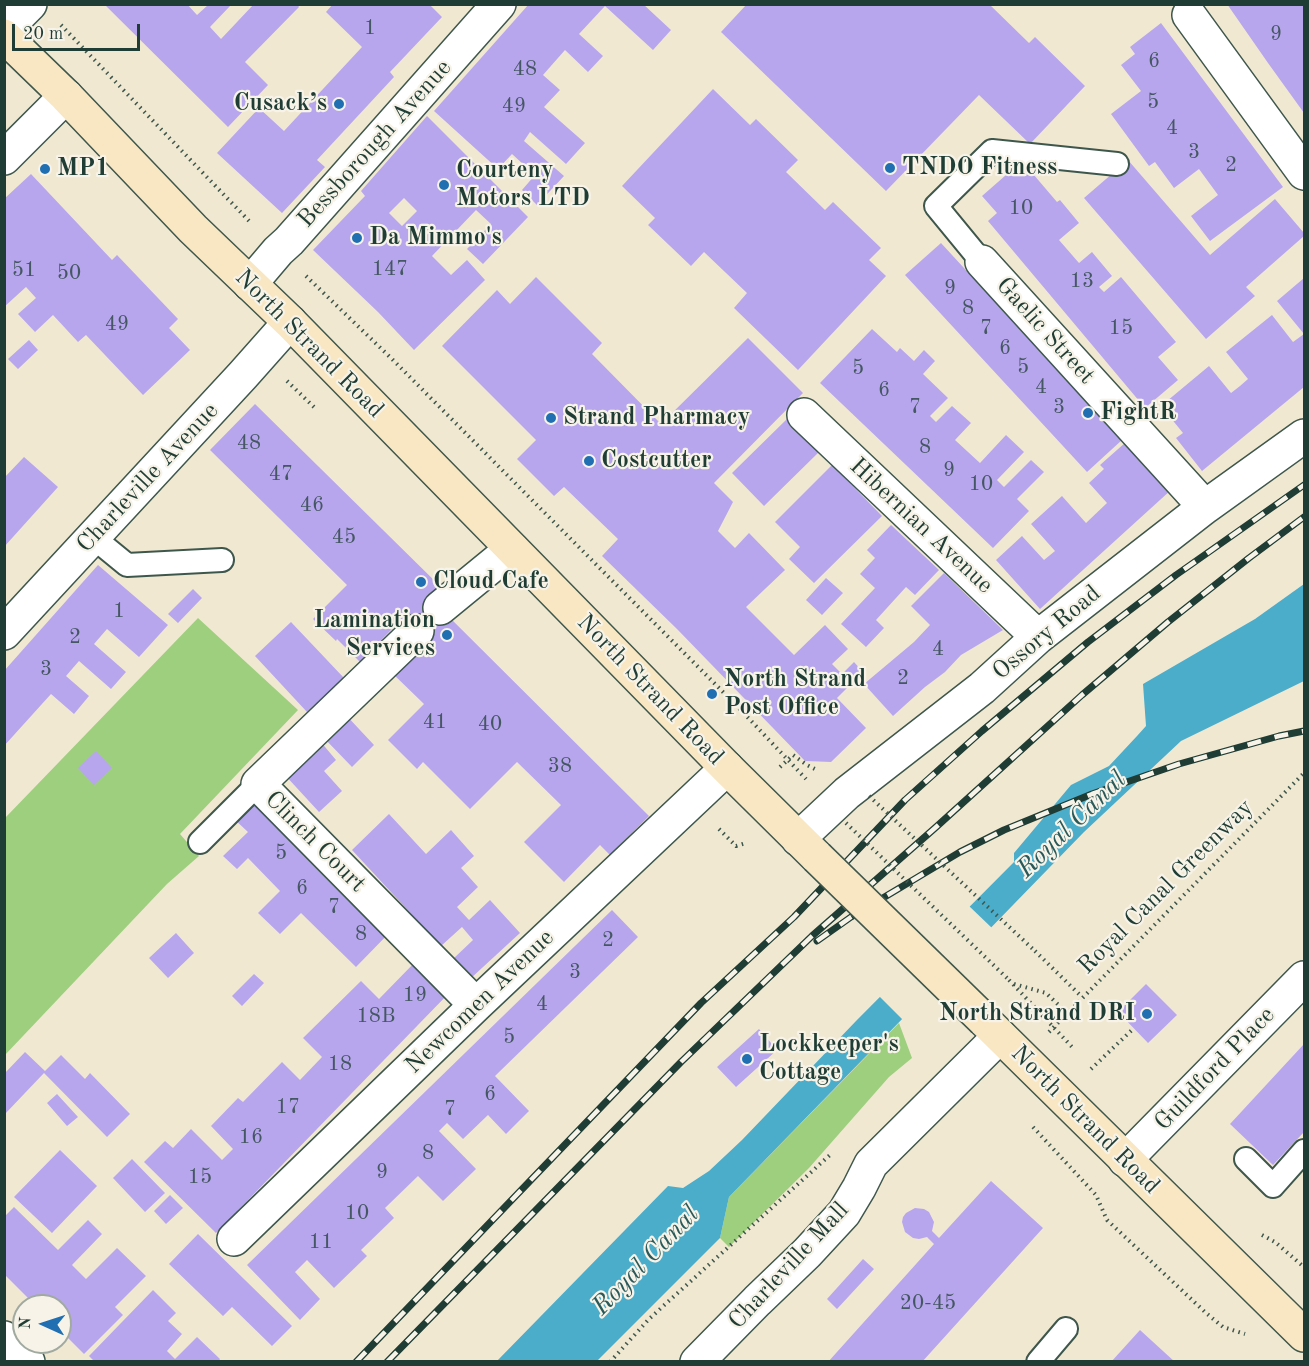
<!DOCTYPE html>
<meta charset="utf-8">
<style>
body{margin:0}
#map{position:relative;width:1309px;height:1366px;overflow:hidden;background:#f1e8d2;font-family:"Old Standard TT",serif}
canvas{display:block}
.frame{position:absolute;inset:0;border:6px solid #1f3d34;pointer-events:none}
.north{position:absolute;left:12px;top:1294px;width:60px;height:60px;box-sizing:border-box;background:#f7f3e8;border:2px solid #a1aaa0;border-radius:50%;rotate:273deg;font-size:16px;font-weight:700;line-height:24px;text-align:center;color:#1f3d34}
.north::after{content:'';display:block;margin:auto;width:21px;height:27px;background:#1f6fb2;clip-path:polygon(50% 0,100% 100%,50% 72%,0 100%)}
.scale{position:absolute;left:12px;top:24px;width:128px;height:27px;box-sizing:border-box;border:3px solid #1f3d34;border-top:0;padding-left:8px;font-size:18px;line-height:21px;white-space:nowrap;color:#1f3d34;-webkit-text-stroke:4px #f7f3e8;paint-order:stroke}
</style>
<div id="map">
<canvas width="1309" height="1366"></canvas>
<div class="frame"></div>
<div class="north">N</div>
<div class="scale">20 m</div>
</div>
<script>
const ctx = document.querySelector('canvas').getContext('2d');
ctx.lineJoin = 'round';
function paint(path, color) { ctx.fillStyle = color; ctx.fill(path, 'evenodd'); }
const poly = rows => new Path2D(rows.map(r => 'M' + r).join(''));
function strokePath(path, color, width, dash) { ctx.strokeStyle = color; ctx.lineWidth = width; ctx.lineCap = dash ? 'butt' : 'round'; ctx.setLineDash(dash || []); ctx.stroke(path); }
function write(font, color, halo, rows, align = 'center') {
  ctx.font = font + ' "Old Standard TT",serif'; ctx.lineWidth = 4.5; ctx.setLineDash([]); ctx.textBaseline = 'middle'; ctx.strokeStyle = halo; ctx.fillStyle = color; for (const [text, x, y, turn = 0] of rows) {
    ctx.save(); ctx.translate(x, y); ctx.rotate((+turn || 0) * Math.PI / 180); ctx.textAlign = isNaN(turn) ? turn : align; if (halo) ctx.strokeText(text, 0, 0); ctx.fillText(text, 0, 0); ctx.restore();
  }
}
const green = poly([
 [198,618,298,710,180,834,199,856,167,884,5,1055,5,818],
 [899,1023,912,1058,889,1077,809,1168,729,1247,720,1238,729,1197]
]);
const water = poly([
 [1304,584,1304,681,1181,741,1084,832,729,1197,720,1238,597,1361,496,1362,668,1186,683,1188,709,1171,742,1140,856,1021,1014,862,1014,853,1071,785,1109,766,1137,736,1146,726,1143,684,1255,619]
]);
const pier = poly([
 [968,905,993,929,904,1021,878,995]
]);
const building = poly([
 [104,4,187,4,197,15,208,5,231,5,210,27,221,39,254,4,297,4,299,7,245,62,268,85,228,127],
 [333,4,429,4,442,17,390,72,394,77,317,160,325,167,282,213,217,153,259,108,284,131,362,47,326,12],
 [529,4,643,4,671,30,653,50,605,6,579,34,603,56,588,72,565,50,543,75,560,90,544,107,585,143,566,164,530,132,524,141,564,176,537,205,522,190,535,175,512,154,498,169,434,111],
 [747,4,989,4,1029,43,1035,37,1085,86,1030,144,979,95,886,191,721,32],
 [1227,4,1304,4,1304,113,1268,63],
 [1161,23,1283,187,1210,241,1191,216,1218,195,1199,169,1174,188,1155,162,1149,166,1111,114,1141,91,1121,65,1135,54,1130,47],
 [713,89,750,125,756,119,798,160,786,172,825,210,833,202,881,248,869,260,886,276,798,370,734,308,747,293,704,252,691,266,648,225,655,218,622,186],
 [427,116,528,217,483,264,467,249,491,224,476,210,432,256,451,275,467,260,485,280,414,350,378,312,313,250,365,196,361,191],
 [404,198,417,211,402,226,389,213],
 [1128,160,1210,255,1275,199,1304,233,1304,236,1246,287,1255,296,1206,339,1084,198],
 [1022,161,1057,202,1060,200,1079,223,1059,240,1079,263,1092,252,1112,276,1099,287,1104,292,1121,277,1176,342,1158,357,1178,380,1145,408,988,221,997,213,982,196],
 [31,174,112,260,117,255,178,319,169,328,190,350,143,395,86,335,78,342,53,315,35,332,18,314,36,298,26,287,4,307,4,199],
 [941,243,1122,440,1087,472,905,275],
 [536,277,602,343,592,354,661,424,748,338,803,393,714,483,733,502,718,531,735,548,749,533,785,570,746,607,794,655,825,625,848,649,832,664,842,674,854,662,863,672,837,698,866,728,831,762,805,761,677,629,602,556,618,539,564,487,554,496,517,459,536,440,442,346,497,290,510,304],
 [1304,278,1304,387,1202,471,1176,438,1183,433,1161,406,1209,366,1231,393,1240,386,1248,379,1226,352,1272,315,1293,342,1304,334,1277,301],
 [872,329,897,352,900,348,914,361,924,350,935,361,923,374,948,398,930,416,936,422,952,406,971,423,955,440,980,463,1006,435,1024,452,997,480,1004,487,1031,460,1044,472,1017,499,1029,511,993,548,820,383],
 [29,340,38,350,18,369,8,359],
 [255,404,446,592,435,603,649,816,610,855,600,845,564,882,524,842,561,805,517,762,470,809,423,762,417,769,388,740,424,704,390,671,401,638,392,629,360,662,337,639,336,641,313,619,347,585,210,450],
 [788,418,820,451,764,506,732,473],
 [1126,442,1171,490,1040,609,996,560,1022,536,1044,560,1055,551,1031,524,1062,496,1086,523,1107,503,1089,483,1104,469,1100,465],
 [24,457,58,487,4,547,4,478],
 [832,465,882,516,814,583,789,559,800,547,775,522],
 [891,525,939,570,915,595,906,587,876,620,884,628,866,647,841,624,875,588,860,574,875,558,867,550],
 [98,565,168,625,139,657,107,629,94,644,126,672,111,689,79,661,66,676,89,696,74,714,51,694,4,746,4,671],
 [944,573,1003,630,961,655,945,672,925,687,893,716,864,684,914,642,930,625,911,606],
 [826,578,843,593,822,615,806,600],
 [193,589,202,598,178,623,168,614],
 [291,622,344,678,307,712,255,656],
 [345,714,374,745,352,767,322,736],
 [320,741,336,760,324,771,342,791,319,812,284,774],
 [96,751,112,768,94,785,78,768],
 [260,793,394,928,356,967,301,913,280,934,258,913,280,891,248,858,237,869,223,856,248,832,234,819],
 [389,814,426,854,451,830,474,856,461,868,478,887,457,907,469,920,490,900,520,933,470,979,453,959,473,940,462,927,441,946,352,850],
 [612,910,638,937,495,1076,529,1111,506,1134,488,1115,463,1139,447,1123,439,1131,476,1169,443,1201,418,1176,385,1208,394,1218,361,1250,367,1256,334,1288,307,1260,295,1272,320,1299,300,1320,247,1265],
 [176,933,194,953,168,978,149,958],
 [418,959,451,991,216,1233,144,1162,165,1141,173,1148,191,1129,222,1160,233,1149,211,1126,238,1098,243,1102,282,1062,300,1080,322,1057,303,1038,361,981,379,999],
 [254,974,264,983,242,1006,232,996],
 [1146,984,1177,1015,1148,1043,1118,1012],
 [759,1029,777,1050,736,1087,717,1067],
 [1304,1044,1304,1132,1273,1165,1230,1124],
 [25,1052,45,1071,61,1055,85,1079,90,1073,130,1114,107,1137,44,1073,5,1114,5,1073],
 [57,1094,78,1117,67,1126,47,1103],
 [60,1150,97,1186,52,1233,14,1197],
 [132,1159,165,1193,145,1212,113,1178],
 [991,1181,1043,1228,922,1362,828,1362,934,1244,927,1237,919,1239,913,1238,905,1232,902,1222,903,1217,906,1213,915,1208,924,1209,929,1212,934,1222,932,1231,939,1238],
 [170,1195,183,1208,166,1224,154,1211],
 [14,1207,58,1250,88,1220,102,1234,72,1265,86,1279,117,1248,146,1276,115,1307,123,1315,84,1354,60,1330,60,1306,36,1306,4,1274,4,1217],
 [198,1234,292,1326,272,1346,232,1307,223,1316,169,1264],
 [863,1259,874,1269,837,1309,827,1299],
 [153,1290,176,1313,168,1321,182,1334,167,1351,175,1359,197,1337,220,1359,218,1362,95,1362,89,1356],
 [1140,1330,1175,1362,1111,1362]
]);
const path = poly([
 [61,25,251,223],
 [306,276,393,360,525,493,737,706,806,779],
 [287,381,316,409],
 [780,767,793,755,807,765,817,770],
 [719,829,736,846,746,843],
 [1035,951,1082,997],
 [1009,980,1074,1049],
 [1014,984,1046,993,1067,1013],
 [1049,1032,1304,773],
 [1091,1069,1134,1028],
 [1033,1127,1096,1195,1107,1220,1206,1313,1223,1327,1245,1334],
 [1262,1235,1275,1242,1304,1267],
 [610,1362,649,1319,830,1155]
]);
const service = poly([
 [982,262,936,206,992,151,1117,164],
 [94,538,127,565,222,560],
 [200,842,258,784],
 [1246,1159,1273,1186,1304,1151],
 [1038,1362,1066,1329]
]);
const minor = poly([
 [1189,15,1304,173],
 [4,30,30,4],
 [4,158,66,96],
 [982,262,1205,507],
 [250,284,278,251,289,241,499,4],
 [804,415,1038,637],
 [440,608,512,549],
 [417,631,258,784,476,1005],
 [4,633,243,375,290,322],
 [798,839,847,793,982,688,1038,637,1205,507,1304,436],
 [1125,1160,1304,978],
 [234,1239,476,1005,727,768],
 [4,1338,28,1362],
 [697,1362,757,1301,807,1253,844,1213,859,1188,871,1164,1000,1036]
]);
const secondary = poly([
 [4,36,66,96,193,229,290,322,727,768,817,857],
 [984,1020,1304,1335]
]);
const rail = poly([
 [817,941,851,917,960,852,1004,830,1092,794,1179,764,1279,736,1304,731],
 [356,1362,701,1003,794,917,905,800,982,731,1088,642,1176,575,1304,485],
 [387,1362,681,1062,812,936,935,828,1082,695,1168,622,1249,558,1304,517]
]);
const pathBridge = poly([
 [869,796,1035,951],
 [846,823,1009,980]
]);
const secondaryBridge = poly([
 [817,857,984,1020]
]);
const markers = [
 [339,104,6,"#1f6fb2"],
 [890,168,6,"#1f6fb2"],
 [45,169,6,"#1f6fb2"],
 [444,185,6,"#1f6fb2"],
 [357,238,6,"#1f6fb2"],
 [1088,413,6,"#1f6fb2"],
 [551,418,6,"#1f6fb2"],
 [589,461,6,"#1f6fb2"],
 [421,582,6,"#1f6fb2"],
 [447,635,6,"#1f6fb2"],
 [712,694,6,"#1f6fb2"],
 [1147,1014,6,"#1f6fb2"],
 [747,1059,6,"#1f6fb2"]
];
const numberNames = [
 ["1",370,28],
 ["9",1276,34],
 ["6",1154,61],
 ["48",525,69],
 ["5",1153,102],
 ["49",514,106],
 ["4",1172,128],
 ["3",1194,152],
 ["2",1231,165],
 ["10",1021,208],
 ["147",390,269],
 ["51",24,270],
 ["50",69,273],
 ["13",1082,281],
 ["9",950,288],
 ["8",968,308],
 ["49",117,324],
 ["7",986,328],
 ["15",1121,328],
 ["6",1005,348],
 ["5",1023,367],
 ["5",858,368],
 ["4",1041,387],
 ["6",884,390],
 ["7",915,407],
 ["3",1059,407],
 ["48",249,443],
 ["8",925,447],
 ["9",949,470],
 ["47",281,474],
 ["10",981,484],
 ["46",312,505],
 ["45",344,537],
 ["1",119,611],
 ["2",75,637],
 ["4",938,649],
 ["3",46,669],
 ["2",903,678],
 ["41",435,722],
 ["40",490,724],
 ["38",560,766],
 ["5",281,853],
 ["6",302,888],
 ["7",334,907],
 ["8",361,934],
 ["2",608,940],
 ["3",575,972],
 ["19",415,995],
 ["4",542,1004],
 ["18B",376,1016],
 ["5",509,1037],
 ["18",340,1064],
 ["6",490,1094],
 ["17",288,1107],
 ["7",450,1109],
 ["16",251,1137],
 ["8",428,1153],
 ["9",382,1172],
 ["15",200,1177],
 ["10",357,1213],
 ["11",321,1242],
 ["20-45",928,1303]
];
const poiNames = [
 ["Cusack’s",327,104,"right"],
 ["TNDO Fitness",902,168],
 ["MP1",57,169],
 ["Courteny",456,171],
 ["Motors LTD",456,199],
 ["Da Mimmo's",369,238],
 ["FightR",1100,413],
 ["Strand Pharmacy",563,418],
 ["Costcutter",601,461],
 ["Cloud Cafe",433,582],
 ["Lamination",435,621,"right"],
 ["Services",435,649,"right"],
 ["North Strand",724,680],
 ["Post Office",724,708],
 ["North Strand DRI",1135,1014,"right"],
 ["Lockkeeper's",759,1045],
 ["Cottage",759,1073]
];
const streetNames = [
 ["Bessborough Avenue",375,144,-48],
 ["Gaelic Street",1045,331,48],
 ["North Strand Road",309,344,45],
 ["Charleville Avenue",148,478,-47],
 ["Hibernian Avenue",921,526,43],
 ["Ossory Road",1047,633,-40],
 ["North Strand Road",650,690,46],
 ["Clinch Court",315,842,45],
 ["Royal Canal Greenway",1166,887,-45],
 ["Newcomen Avenue",480,1002,-44],
 ["Guildford Place",1215,1069,-46],
 ["North Strand Road",1085,1120,45],
 ["Charleville Mall",789,1266,-47]
];
const waterNames = [
 ["Royal Canal",1072,825,-44],
 ["Royal Canal",646,1261,-46]
];
paint(green, '#9ecf7f');
paint(water, '#4badca');
paint(pier, '#f1e8d2');
paint(building, '#b7a6ed');
strokePath(service, '#3e574c', 26);
strokePath(minor, '#3e574c', 36);
strokePath(secondary, '#3e574c', 36);
strokePath(path, '#3e574c', 4, [1.5, 4.5]);
strokePath(service, '#fff', 22);
strokePath(minor, '#fff', 33);
strokePath(secondary, '#f9e7c3', 33);
strokePath(rail, '#1f3d34', 7);
strokePath(rail, '#f7f3e8', 4.5, [14]);
strokePath(secondaryBridge, '#3e574c', 36, []);
strokePath(pathBridge, '#3e574c', 4, [1.5, 4.5]);
strokePath(secondaryBridge, '#f9e7c3', 33);
for (const [x, y, r, color] of markers) { const dot = new Path2D(); dot.arc(x, y, r, 0, 2 * Math.PI); ctx.fillStyle = color; ctx.fill(dot); strokePath(dot, '#f7f3e8', 2); }
write('21px', '#455762', null, numberNames);
write('bold 24px', '#1f3d34', '#f7f3e8', poiNames, 'left');
write('24px', '#1f3d34', '#f7f3e8', streetNames);
write('italic 26px', '#2a595a', '#f7f3e8', waterNames);
</script>
